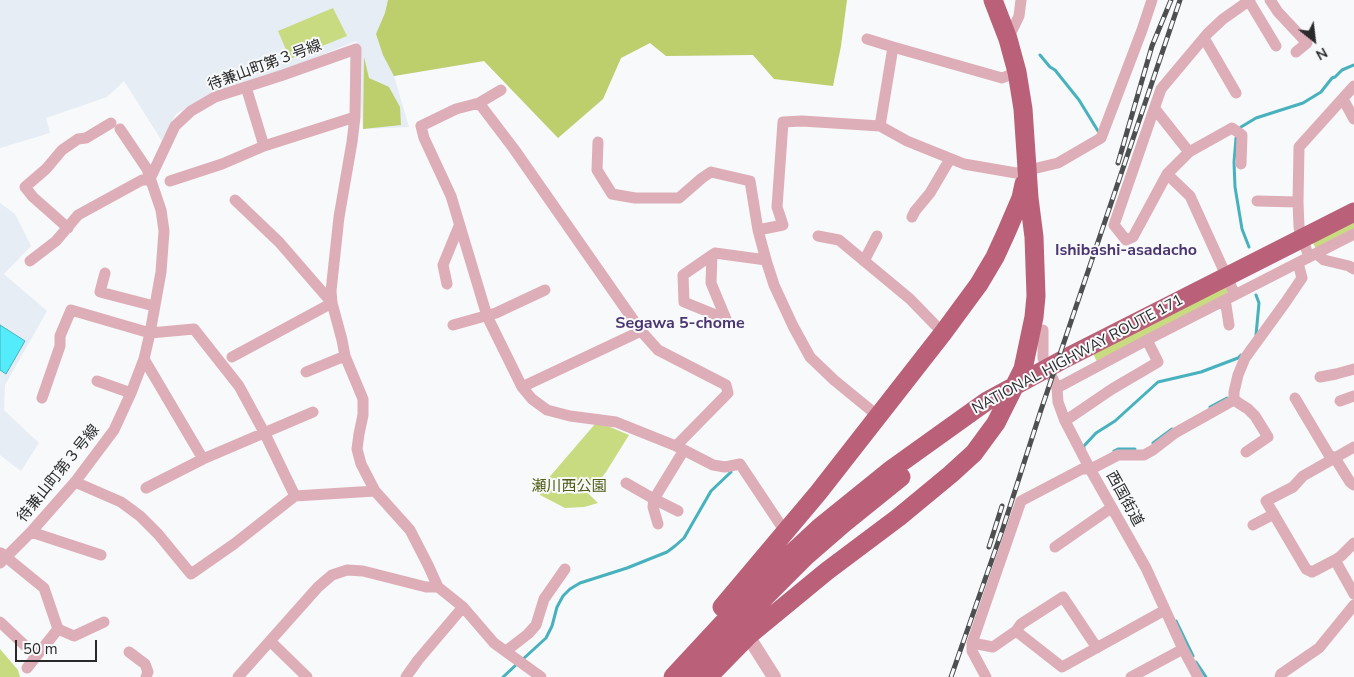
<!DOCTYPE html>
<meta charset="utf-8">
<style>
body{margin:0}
#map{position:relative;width:1354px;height:677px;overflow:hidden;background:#f7f9fa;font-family:"Nunito Sans",sans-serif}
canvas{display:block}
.north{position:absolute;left:1289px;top:15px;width:50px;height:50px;-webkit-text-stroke:4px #f7f9fa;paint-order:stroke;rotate:151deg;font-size:14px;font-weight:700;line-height:20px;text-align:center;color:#2a2a2b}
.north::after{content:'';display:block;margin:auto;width:18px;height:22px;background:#2a2a2b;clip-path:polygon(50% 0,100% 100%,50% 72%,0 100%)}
.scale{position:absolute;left:15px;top:640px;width:82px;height:22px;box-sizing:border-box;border:2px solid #2a2a2b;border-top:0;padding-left:6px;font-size:15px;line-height:18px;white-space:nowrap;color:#2a2a2b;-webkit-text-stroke:4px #f7f9fa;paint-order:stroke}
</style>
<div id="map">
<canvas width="1354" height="677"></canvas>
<div class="north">N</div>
<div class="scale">50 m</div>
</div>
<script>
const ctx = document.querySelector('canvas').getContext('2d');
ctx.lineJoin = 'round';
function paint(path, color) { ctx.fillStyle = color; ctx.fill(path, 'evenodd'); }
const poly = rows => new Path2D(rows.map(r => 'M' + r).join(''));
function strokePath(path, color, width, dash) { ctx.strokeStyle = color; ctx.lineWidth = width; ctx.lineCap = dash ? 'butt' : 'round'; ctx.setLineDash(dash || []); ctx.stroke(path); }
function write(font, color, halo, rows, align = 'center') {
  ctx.font = font + ' "Nunito Sans","Noto Sans JP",sans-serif'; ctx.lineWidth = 4; ctx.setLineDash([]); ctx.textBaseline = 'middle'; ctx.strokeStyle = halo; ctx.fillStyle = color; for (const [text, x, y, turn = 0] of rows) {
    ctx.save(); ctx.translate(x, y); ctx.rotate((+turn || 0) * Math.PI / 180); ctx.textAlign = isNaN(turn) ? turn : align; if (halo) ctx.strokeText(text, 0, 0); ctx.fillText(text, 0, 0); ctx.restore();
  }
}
const built = poly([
 [0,0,847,0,774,79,753,55,666,56,650,43,621,58,603,99,558,138,484,61,394,76,409,127,363,129,356,41,285,70,208,95,176,114,162,141,124,81,107,97,46,118,50,133,0,148],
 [0,203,15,214,31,246,4,274,47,311,5,385,4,410,39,443,21,471,0,455]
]);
const green = poly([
 [333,8,347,36,290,59,278,31],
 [1354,206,1354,230,1316,249,1307,231],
 [1221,274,1231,293,1097,362,1088,343],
 [595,424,603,424,629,435,606,472,589,494,598,503,584,507,565,508,540,495,546,481],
 [0,649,18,670,20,677,0,677]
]);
const forest = poly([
 [388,0,847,0,841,46,833,86,774,79,753,55,666,56,650,43,621,58,603,99,558,138,484,61,394,76,383,55,376,34,385,13],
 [364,57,369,78,389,87,400,107,401,125,363,129]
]);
const water = poly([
 [0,325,25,341,6,374,0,370,0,325]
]);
const stream = poly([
 [1040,55,1050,67,1055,70,1079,100,1098,131],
 [1241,127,1256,118,1303,103,1321,92,1332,78,1335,77,1342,70,1354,65],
 [1236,138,1234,162,1235,187,1242,229,1249,247],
 [1256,335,1259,303,1256,295],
 [1210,407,1227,398],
 [1153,443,1172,429],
 [1084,448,1083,447,1096,433,1115,421,1158,382,1201,372,1238,358,1241,355],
 [1114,451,1118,449,1135,449],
 [1176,621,1193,656],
 [522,660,546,638,552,626,557,607,563,596,570,589,580,583,627,568,667,552,675,546,684,538,711,491,731,472],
 [1196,662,1206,677],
 [503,677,517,664]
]);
const minor = poly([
 [1270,0,1278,12,1307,43,1296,52],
 [1249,1,1276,46],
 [1204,38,1236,93],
 [867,39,893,47],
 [1008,39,1019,16,1021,0],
 [246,87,264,146],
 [1343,99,1354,119],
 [479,103,501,90],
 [1155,109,1189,152],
 [880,126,893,47,1002,78,1017,72],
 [598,142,597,170,612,194,635,198,679,198,702,178,711,172,750,181,758,230,766,260,774,285,793,326,810,357,834,380,878,416],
 [1241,164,1242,135,1232,128,1189,152,1167,174,1133,237,1126,240,1114,225,1161,89,1208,33,1223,19,1250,0],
 [1167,174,1190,196,1235,295],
 [150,179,175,126,191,111,215,97,283,75,356,49,355,117,352,142,339,217,331,291,332,303,342,340,345,356,363,399,363,415,359,434,357,449,361,464,375,491,410,530,428,565,438,587,463,607,494,643,541,677],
 [170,181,222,164,264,146,355,117],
 [1257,201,1298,202],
 [912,217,915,211,930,193,950,159],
 [68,228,33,197,25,187,46,169,62,150,78,139,86,138,111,123],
 [758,230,783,225,777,207,783,122,802,121,880,126,907,141,964,164,1016,173,1058,163,1101,138,1142,30,1152,0],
 [818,236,839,240,910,299,943,333],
 [1317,254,1324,260,1349,266,1354,269],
 [712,255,711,283,726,319,684,302,683,275,712,255,715,253,766,260],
 [1309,257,1300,232,1299,227,1298,202,1299,147,1354,86],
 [30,261,56,241,78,215,142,180,150,179],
 [864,261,877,236],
 [105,273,100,292,154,306],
 [447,284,443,265,459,226],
 [1224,301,1226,305,1229,325],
 [453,325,496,313,545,290],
 [1043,330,1043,358,1057,388,1058,402,1065,421,1090,469,1146,568,1183,649,1198,677],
 [232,357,332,303,279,242,235,200],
 [144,359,203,459],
 [306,372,345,356],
 [1320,377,1336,374,1354,369],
 [97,381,131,393],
 [522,387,641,331],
 [1057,388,1147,340,1354,234],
 [42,398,60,346,60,336,71,310,150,333,194,329,239,386,265,434,295,496],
 [1295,398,1329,455,1335,458,1350,482,1354,485],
 [1234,400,1234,392,1238,375,1245,358,1285,303,1302,278,1298,263],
 [1340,401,1354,396],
 [1065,421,1112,389,1158,362,1147,340],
 [676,446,728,393,726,385,658,350,641,331,514,149,479,103,456,109,421,126,424,138,451,196,487,316,522,387,532,399,547,410,570,416,616,422,676,446,713,465,725,467,740,464,780,524,786,530],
 [75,482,121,502,140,516,158,534,191,574,234,544,295,496,375,491],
 [626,483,654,499,684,450],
 [146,488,203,459,313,412],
 [658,524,653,507,654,499,678,511],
 [1253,525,1274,514],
 [31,532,101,555],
 [1354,543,1341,556,1335,560,1354,594],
 [1055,547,1111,508],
 [1,553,44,588,58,629,27,668],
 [1335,560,1312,572,1306,569,1266,501,1293,487,1303,476,1354,447],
 [0,563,31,532,75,482,114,430,131,393,144,359,150,333,161,272,164,231,161,210,147,169,120,129],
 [0,622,36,656],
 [58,629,74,636,104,622],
 [1016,631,1062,667,1165,610],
 [270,641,307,677],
 [972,643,993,647,1016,631,1021,624,1063,597,1097,648],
 [506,651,528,634,536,625,544,599,565,569],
 [129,652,145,664,148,672,146,677],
 [238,677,318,587,332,575,347,570,363,571,426,587,438,587],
 [406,677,418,660,463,607],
 [986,677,972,651,972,643,1021,501,1082,469,1093,468,1118,455,1144,455,1153,450,1175,433,1234,400,1248,409,1255,416,1268,437,1246,452],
 [1131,677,1183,649],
 [1280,677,1281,674,1319,648,1354,605]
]);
const tertiary = poly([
 [748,636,774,677]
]);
const trunk = poly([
 [722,607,818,493,943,333,979,284,995,257,1006,233,1021,198,1024,184],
 [673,677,763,580,819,528,892,469,987,401,1066,358,1354,212],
 [693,677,767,595,806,556,844,523,901,477],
 [708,677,748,636,827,571,899,517,951,474,974,453,996,423,1023,369,1034,317,1036,296,1034,237,1029,198,1023,109,1017,72,1008,39,993,0]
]);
const rail = poly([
 [1118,163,1152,46,1171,0],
 [989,547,1002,506],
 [951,677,1003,528,1041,410,1180,0]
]);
const streetNames = [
 ["待兼山町第３号線",265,66,-20],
 ["NATIONAL HIGHWAY ROUTE 171",1078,355,-28],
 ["待兼山町第３号線",59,474,-51],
 ["西国街道",1124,499,61]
];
const parkNames = [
 ["瀬川西公園",569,487]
];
const neighbourhoodNames = [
 ["Ishibashi-asadacho",1126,251],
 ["Segawa 5-chome",680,324]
];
paint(built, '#e6edf4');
paint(green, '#c9db81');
paint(forest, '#bccf6c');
paint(water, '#54ebfb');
strokePath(water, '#47b1bd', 1);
strokePath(stream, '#47b1bd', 3);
strokePath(minor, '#deaeb8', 11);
strokePath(tertiary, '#deaeb8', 14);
strokePath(trunk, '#ba6079', 19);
strokePath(rail, '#4e4f50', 5);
strokePath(rail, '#f7f9fa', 3, [9]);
write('15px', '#2a2a2b', '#f7f9fa', streetNames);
write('15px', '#515d15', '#f7f9fa', parkNames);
write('bold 16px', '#4b3571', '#f7f9fa', neighbourhoodNames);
</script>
